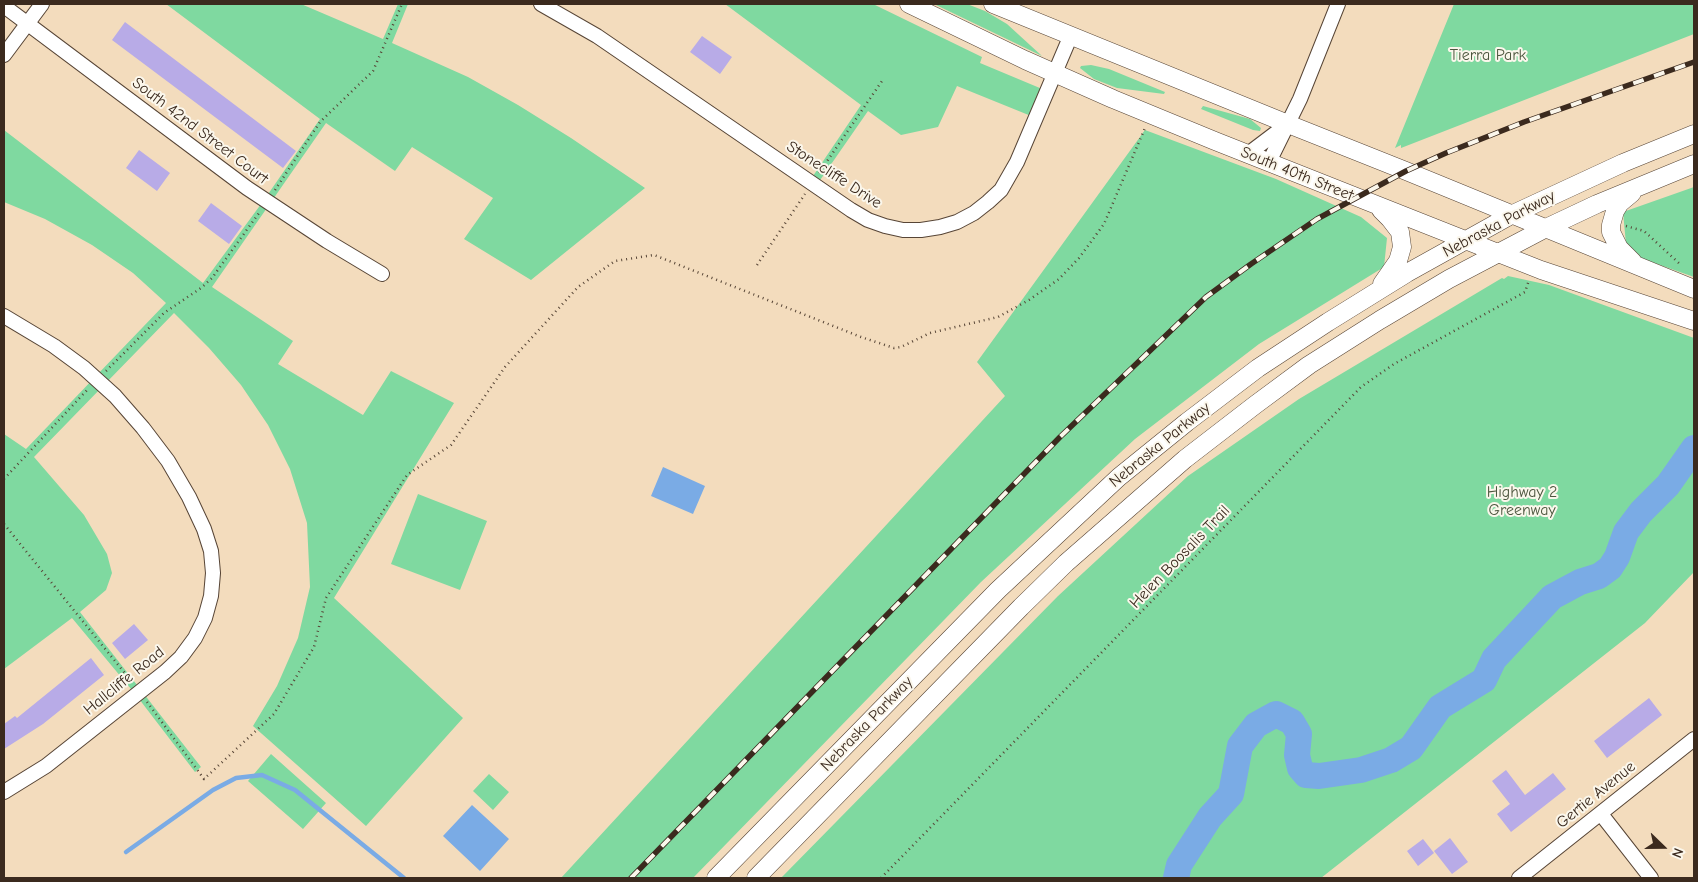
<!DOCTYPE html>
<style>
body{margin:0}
#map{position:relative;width:1698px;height:882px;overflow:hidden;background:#f3dcbd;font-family:"Comic Neue",sans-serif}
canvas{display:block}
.frame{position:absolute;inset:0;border:5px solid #3b2a1e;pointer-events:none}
.north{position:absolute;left:1638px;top:822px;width:50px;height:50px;-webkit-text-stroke:4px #fbf7ec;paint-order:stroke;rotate:112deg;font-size:14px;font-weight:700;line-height:20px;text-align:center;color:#3b2a1e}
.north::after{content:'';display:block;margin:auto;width:18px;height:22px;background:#3b2a1e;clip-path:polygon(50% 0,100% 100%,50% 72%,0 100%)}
</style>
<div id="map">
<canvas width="1698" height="882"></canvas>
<div class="frame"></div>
<div class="north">N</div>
</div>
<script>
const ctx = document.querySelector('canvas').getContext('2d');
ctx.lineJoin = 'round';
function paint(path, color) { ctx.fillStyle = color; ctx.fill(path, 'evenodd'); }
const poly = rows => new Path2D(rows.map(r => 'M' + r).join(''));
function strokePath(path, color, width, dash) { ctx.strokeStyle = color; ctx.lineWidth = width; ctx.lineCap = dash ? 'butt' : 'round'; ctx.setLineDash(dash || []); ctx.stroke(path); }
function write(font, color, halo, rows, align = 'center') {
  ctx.font = font + ' "Comic Neue",sans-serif'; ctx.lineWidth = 4; ctx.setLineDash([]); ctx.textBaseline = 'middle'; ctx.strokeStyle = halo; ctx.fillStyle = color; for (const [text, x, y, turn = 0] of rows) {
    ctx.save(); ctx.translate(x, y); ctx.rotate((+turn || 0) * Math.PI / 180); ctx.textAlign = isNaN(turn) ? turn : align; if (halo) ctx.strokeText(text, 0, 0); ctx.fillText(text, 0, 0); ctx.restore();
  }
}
const green = poly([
 [166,4,301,4,383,39,398,4,408,4,392,43,468,77,518,105,571,138,645,188,531,280,464,239,493,198,412,147,395,171,326,123,212,287,293,341,278,364,363,415,391,371,454,403,334,598,463,718,366,826,253,726,277,686,298,638,310,587,307,523,290,469,268,425,241,385,209,348,174,313,34,457,84,515,107,554,112,573,106,590,80,612,201,767,195,772,136,695,72,618,4,669,4,434,26,449,166,303,133,273,92,245,45,219,4,202,4,130,203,283,264,200,320,119],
 [725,4,873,4,982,57,980,63,1047,91,1036,118,957,86,938,127,901,135,868,111,816,186,809,182,861,105],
 [934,4,967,4,985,11,1007,24,1042,56],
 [1454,4,1694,4,1694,34,1401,148,1401,145,1395,148],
 [1091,65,1109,69,1165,92,1164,94,1117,88,1094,79,1080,68,1081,66],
 [1203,106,1250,119,1261,128,1260,131,1253,130,1201,109],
 [1145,130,1276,179,1361,217,1387,238,1384,267,1259,344,1135,439,981,582,693,878,561,878,1005,396,977,362],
 [1694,187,1694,277,1640,258,1626,244,1623,212],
 [1508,276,1549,285,1694,338,1694,572,1645,623,1321,878,781,878,1058,596,1188,476,1299,399,1502,278,1504,279],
 [418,494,487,521,460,590,391,564],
 [271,754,326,803,303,829,248,781],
 [489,774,509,792,493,810,473,791]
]);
const water = poly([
 [663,467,705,486,693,514,651,496],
 [472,805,509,839,480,871,443,836]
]);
const stream = poly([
 [126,852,213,790,236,778,262,775,295,790,404,878]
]);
const river = poly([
 [1176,878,1179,865,1210,817,1231,794,1240,746,1256,725,1276,714,1292,722,1299,734,1297,755,1300,768,1306,775,1319,776,1361,770,1391,760,1411,748,1440,707,1484,680,1494,659,1552,597,1580,582,1599,576,1610,568,1617,557,1626,532,1641,512,1668,485,1694,448]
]);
const building = poly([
 [125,22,296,151,283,168,112,40],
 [702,36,732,57,720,74,690,52],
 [139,150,170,173,157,191,126,168],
 [211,203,242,226,229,244,198,221],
 [134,624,148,640,125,659,112,643],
 [91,658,104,675,43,724,4,749,4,724,15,716,17,718],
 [1649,698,1662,715,1607,758,1594,741],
 [1506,770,1525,795,1553,773,1566,789,1511,832,1497,814,1510,804,1492,781],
 [1450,838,1468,862,1452,874,1434,851],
 [1423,839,1434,853,1418,866,1407,851]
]);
const path = poly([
 [819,173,882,81],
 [275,190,320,122,373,71,402,4],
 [1626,226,1644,231,1681,265],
 [757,265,805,194],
 [106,371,164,313,201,288,212,278,259,213],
 [4,479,88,389],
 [4,524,132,682],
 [147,702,204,779,274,714,314,647,326,598,407,475,451,445,505,367,578,287,615,261,654,255,861,337,894,348,901,347,930,333,998,317,1029,300,1059,279,1079,258,1104,224,1145,128],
 [881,878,1361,387,1394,364,1525,292,1529,280]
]);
const minor = poly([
 [541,4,597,36,851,210,868,220,885,226,903,230,921,230,940,227,957,222,974,213,988,202,1001,190,1017,162,1071,35],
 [4,6,247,188,327,241,382,274],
 [4,55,42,4],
 [1248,154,1285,126],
 [1269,162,1300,99,1338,4],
 [4,316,54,346,84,368,115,396,143,428,168,461,189,497,204,529,211,551,213,573,211,596,205,618,195,638,181,657,165,672,46,766,4,792],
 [1601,814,1651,878],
 [1519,878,1694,739]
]);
const major = poly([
 [909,4,1025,60,1113,99,1215,141,1541,270,1694,321],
 [993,4,1288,124,1406,171,1694,289],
 [1632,193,1620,203,1615,211,1611,225,1611,232,1619,248,1633,262],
 [1381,210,1390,219,1400,232,1402,247,1398,261,1382,284],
 [716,878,998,590,1119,477,1187,422,1258,368,1328,322,1407,273,1513,214,1623,163,1694,134],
 [756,878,1021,607,1066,563,1185,459,1255,405,1309,365,1380,320,1449,279,1546,228,1597,204,1694,164]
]);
const rail = poly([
 [631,878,1060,437,1206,297,1251,264,1317,219,1406,171,1446,153,1524,122,1694,62]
]);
const parkNames = [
 ["Tierra Park",1488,55],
 ["Highway 2",1522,492],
 ["Greenway",1522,510]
];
const streetNames = [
 ["South 42nd Street Court",200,131,37],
 ["South 40th Street",1297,174,22],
 ["Stonecliffe Drive",834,175,33],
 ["Nebraska Parkway",1499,224,-28],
 ["Nebraska Parkway",1160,445,-39],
 ["Helen Boosalis Trail",1180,557,-46],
 ["Hallcliffe Road",124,681,-39],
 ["Nebraska Parkway",867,724,-46],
 ["Gertie Avenue",1596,795,-39]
];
paint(green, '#7fd9a0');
paint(water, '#7aabe5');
strokePath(stream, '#7aabe5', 4.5);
strokePath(river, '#7aabe5', 26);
paint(building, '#b8abe7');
strokePath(minor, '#574536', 16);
strokePath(major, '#574536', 19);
strokePath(path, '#574536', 2.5, [1, 4]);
strokePath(minor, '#fff', 14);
strokePath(major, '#fff', 18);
strokePath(rail, '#3b2a1e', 5.5);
strokePath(rail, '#fbf7ec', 4, [11]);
write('16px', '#4c563e', '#fbf7ec', parkNames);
write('16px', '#3b2a1e', '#fbf7ec', streetNames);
</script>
